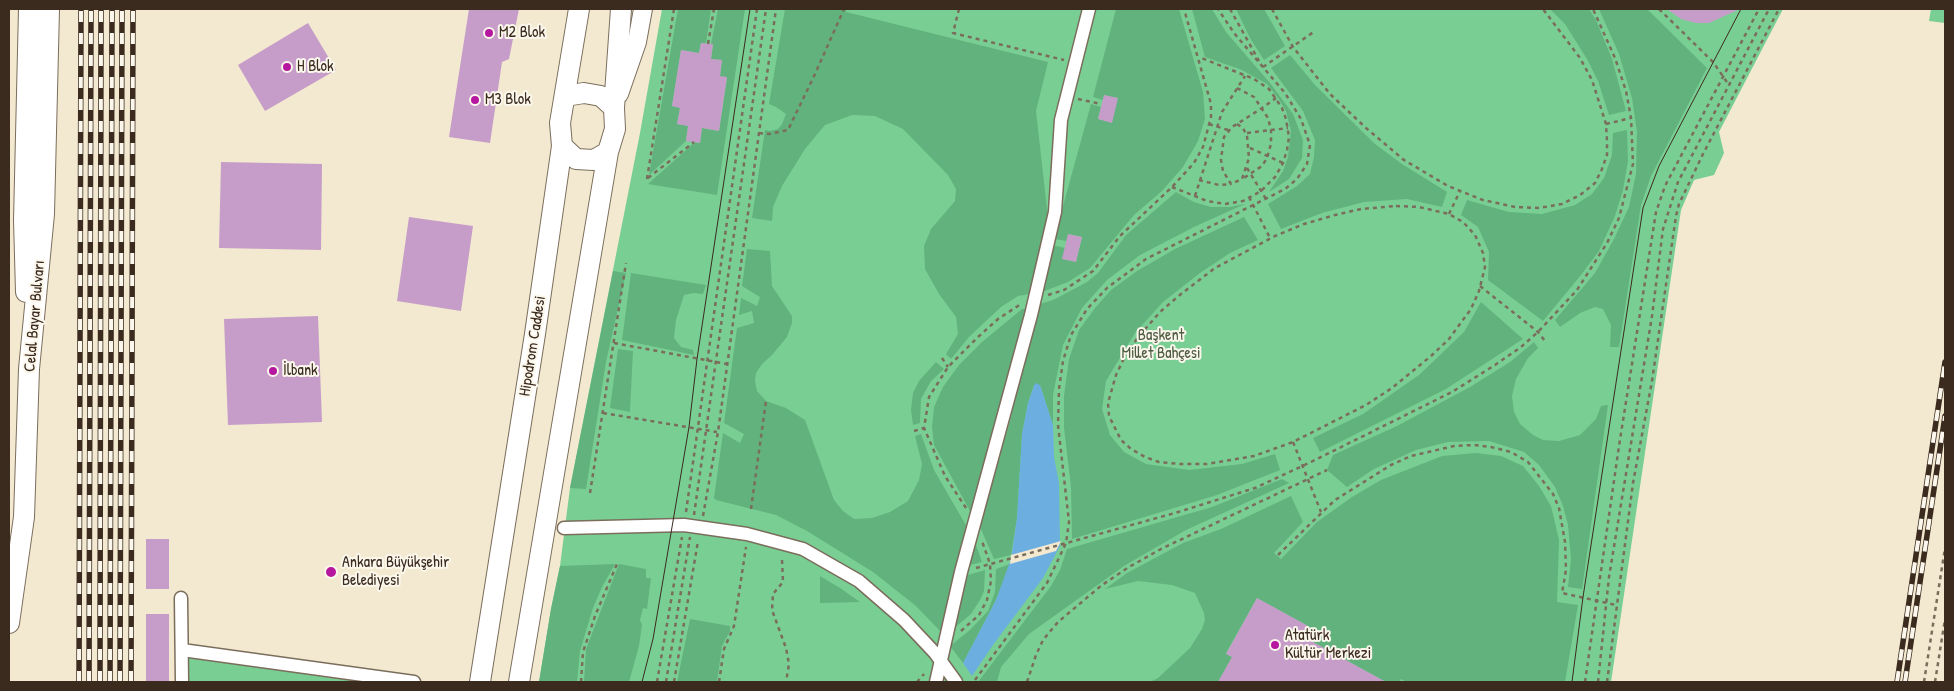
<!DOCTYPE html>
<meta charset="utf-8">
<style>
body{margin:0}
#map{position:relative;width:1954px;height:691px;overflow:hidden;background:#f2e9d0;font-family:"Patrick Hand",sans-serif}
canvas{display:block}
.frame{position:absolute;inset:0;border:10px solid #3b2a1e;pointer-events:none}
</style>
<div id="map">
<canvas width="1954" height="691"></canvas>
<div class="frame"></div>
</div>
<script>
const ctx = document.querySelector('canvas').getContext('2d');
ctx.lineJoin = 'round';
function paint(path, color) { ctx.fillStyle = color; ctx.fill(path, 'evenodd'); }
const poly = rows => new Path2D(rows.map(r => 'M' + r).join(''));
function strokePath(path, color, width, dash) { ctx.strokeStyle = color; ctx.lineWidth = width; ctx.lineCap = dash ? 'butt' : 'round'; ctx.setLineDash(dash || []); ctx.stroke(path); }
function write(font, color, halo, rows, align = 'center') {
  ctx.font = font + ' "Patrick Hand",sans-serif'; ctx.lineWidth = 4; ctx.setLineDash([]); ctx.textBaseline = 'middle'; ctx.strokeStyle = halo; ctx.fillStyle = color; for (const [text, x, y, turn = 0] of rows) {
    ctx.save(); ctx.translate(x, y); ctx.rotate((+turn || 0) * Math.PI / 180); ctx.textAlign = isNaN(turn) ? turn : align; if (halo) ctx.strokeText(text, 0, 0); ctx.fillText(text, 0, 0); ctx.restore();
  }
}
const green = poly([
 [662,9,1783,9,1719,132,1724,153,1714,175,1694,180,1681,210,1611,682,539,682,551,609,560,566,570,488,640,133],
 [1931,9,1945,9,1945,23,1929,21],
 [182,650,414,682,182,682]
]);
const forest = poly([
 [678,9,711,9,706,43,701,43,699,53,681,50,672,106,680,108,677,124,688,126,686,141,649,175],
 [718,9,745,9,717,195,648,184,695,142,700,143,702,128,719,131,727,78,720,76,722,60,711,59,713,45,711,44],
 [785,9,846,9,846,12,1048,62,1036,111,1048,218,1029,294,1018,296,1001,307,969,337,951,359,946,354,958,334,956,317,939,294,925,269,924,246,931,229,955,201,956,189,948,175,903,129,875,116,852,115,825,125,805,149,782,186,773,207,772,221,752,218,765,130,770,131,778,129,782,124,786,114,776,107,769,104],
 [1116,9,1179,9,1203,92,1205,119,1198,141,1183,167,1162,191,1134,215,1090,268,1068,282,1042,292,1052,245,1065,248,1063,259,1076,262,1082,237,1069,234,1067,241,1054,239,1091,104,1101,107,1098,119,1112,122,1117,98,1104,95,1103,100,1093,97],
 [1192,9,1212,9,1226,32,1270,83,1293,114,1303,140,1302,158,1289,179,1269,192,1283,171,1288,157,1291,131,1286,111,1278,98,1267,84,1242,70,1205,57],
 [1236,9,1264,9,1285,46,1264,60,1250,38],
 [1550,9,1589,9,1596,20,1612,59,1626,111,1609,115,1598,81,1587,59,1565,24],
 [1599,9,1647,9,1707,68,1651,176,1641,205,1619,347,1610,347,1611,325,1603,309,1595,307,1580,313,1560,327,1555,320,1595,273,1614,239,1629,207,1636,174,1637,132,1632,98,1619,54],
 [1290,55,1315,85,1375,144,1402,164,1447,192,1442,207,1407,199,1364,202,1322,213,1281,229,1268,204,1297,186,1310,174,1314,157,1315,140,1303,111,1271,68],
 [1627,130,1628,161,1623,190,1615,216,1599,251,1581,275,1543,321,1488,280,1489,252,1478,227,1461,215,1467,200,1509,212,1542,214,1575,205,1592,194,1604,178,1612,155,1613,133],
 [1176,192,1194,202,1211,207,1230,207,1245,204,1194,227,1140,255,1107,280,1082,308,1063,345,1053,395,1053,425,1040,385,1034,385,1028,403,1022,434,1017,518,1011,555,994,559,980,527,1011,418,1018,376,1040,304,1053,300,1087,282,1098,273,1126,235],
 [1244,217,1258,240,1230,253,1200,273,1163,302,1135,333,1106,381,1102,409,1110,435,1124,452,1146,464,1189,470,1242,464,1275,454,1280,470,1217,495,1072,539,1071,487,1064,428,1064,396,1069,359,1079,330,1095,308,1111,290,1137,271,1175,249],
 [747,249,770,251,772,286,792,316,792,323,787,337,772,355,762,364,756,373,755,381,757,391,766,401,786,408,805,420,834,500,843,511,854,519,872,518,890,512,908,501,919,480,922,464,915,436,921,434,934,470,967,527,942,633,916,606,873,572,807,531,776,515,716,500,714,498,723,433,740,443,744,434,724,423,737,328,754,323,752,311,739,315,741,298,757,306,760,297,742,286],
 [613,271,626,273,606,362,586,489,570,488],
 [631,273,706,285,703,294,694,293,684,295,676,320,674,338,681,347,693,350,694,355,622,340],
 [1481,302,1523,339,1446,389,1320,452,1313,438,1363,414,1419,375,1464,332],
 [1022,309,1027,309,971,513,934,445,932,427,934,407,943,387,959,365,982,342],
 [1534,342,1538,348,1528,358,1516,379,1512,396,1514,412,1520,424,1533,435,1543,440,1559,441,1580,435,1596,419,1601,406,1608,405,1582,589,1568,587,1571,559,1568,525,1563,506,1555,487,1539,465,1524,452,1489,441,1448,442,1416,450,1374,469,1347,487,1327,470,1333,455,1397,426,1470,387,1510,362],
 [618,349,633,351,630,412,610,408],
 [936,362,944,369,931,381,921,399,920,423,913,425,911,410,913,393,919,381],
 [1476,453,1501,456,1523,466,1539,486,1551,506,1559,540,1557,602,1578,605,1565,682,1407,682,1401,679,1399,682,1386,682,1302,636,1308,626,1257,598,1226,653,1232,657,1218,682,1150,682,1158,678,1190,648,1202,629,1205,620,1204,613,1195,593,1172,585,1138,581,1105,589,1127,573,1183,543,1221,529,1291,496,1303,522,1274,553,1281,559,1317,522,1352,497,1381,480,1442,456],
 [1282,479,1289,483,1186,530,1124,566,1029,634,1001,667,997,682,978,682,1051,586,1060,570,1067,549,1212,507],
 [975,542,982,562,970,565],
 [615,564,602,587,593,608,580,651,577,682,539,682,551,609,560,566],
 [619,564,646,569,646,578,651,578,647,609,643,608,640,620,642,625,639,646,629,682,584,682,586,649],
 [1010,564,996,600,963,663,950,646,970,630,988,611,995,592,996,569],
 [985,570,984,591,980,600,971,614,953,629,968,575],
 [820,576,840,588,860,602,820,603],
 [690,619,730,626,730,631,722,646,717,682,677,682]
]);
const water = poly([
 [1035,383,1040,385,1053,425,1054,457,1059,483,1060,546,1043,578,993,645,972,676,963,663,996,600,1011,559,1017,518,1022,434,1028,403]
]);
const pier = poly([
 [1061,541,1056,551,1010,564,1011,555]
]);
const building = poly([
 [469,9,519,9,509,59,502,62,490,143,449,137],
 [1667,9,1740,9,1709,23,1696,23,1681,19],
 [308,23,336,70,265,111,238,65],
 [701,43,713,44,711,59,722,60,720,76,727,77,719,131,702,128,700,143,686,141,688,126,677,124,680,108,672,106,681,50,699,53],
 [1104,95,1118,98,1112,123,1098,119],
 [221,162,322,164,321,250,219,248],
 [409,217,473,226,461,311,397,301],
 [1068,234,1082,237,1076,262,1062,259],
 [318,316,322,422,228,425,224,319],
 [146,539,169,539,169,589,146,589],
 [1257,598,1308,626,1302,636,1386,682,1218,682,1232,657,1226,654],
 [146,614,169,614,169,682,146,682]
]);
const path = poly([
 [959,9,953,33,1064,60],
 [1230,9,1259,61],
 [1272,9,1293,47,1330,94,1366,128,1404,160,1448,186,1483,200,1515,207,1539,208,1562,204,1580,195,1595,183,1602,169,1607,155,1607,141,1606,124,1592,80,1580,58,1543,9],
 [1659,9,1713,62,1729,85],
 [708,44,714,9],
 [1263,67,1315,31],
 [1237,88,1254,97,1268,118,1271,130,1271,144,1267,158,1262,166,1244,178],
 [1078,99,1101,104],
 [1209,124,1228,130],
 [1237,124,1243,128,1247,136,1249,158,1242,179,1231,184,1223,171,1221,160,1224,137,1232,127,1237,124,1262,108,1276,98],
 [1606,124,1631,118],
 [759,133,769,134,788,130,815,74,844,9],
 [1247,133,1288,128],
 [1250,148,1283,163],
 [1247,168,1266,199],
 [648,178,694,142],
 [647,179,674,9],
 [1199,180,1219,185,1231,184],
 [1172,187,1207,201,1225,204,1243,201,1261,191,1275,177,1283,163,1287,150,1289,137,1286,119,1282,108,1269,89,1254,79,1199,57],
 [1195,196,1222,112,1245,76],
 [1249,197,1270,238],
 [1396,206,1419,207,1449,214,1463,222,1475,235,1483,253,1485,267,1479,291,1471,309,1449,339,1431,356,1392,388,1366,405,1293,442,1254,456,1207,464,1180,464,1159,462,1145,457,1131,449,1121,440,1109,416,1108,403,1116,375,1127,352,1140,335,1160,312,1181,294,1215,268,1275,236,1304,224,1335,215,1361,209,1396,206],
 [1449,214,1460,191],
 [1480,286,1538,332,1545,341],
 [1048,295,1064,290,1093,271,1120,236,1172,187,1194,163,1203,147,1211,117,1211,104,1184,9],
 [614,343,727,364],
 [942,358,948,367],
 [603,413,717,432],
 [914,431,924,428],
 [1293,442,1321,512],
 [590,493,626,263],
 [966,508,945,476,924,428,929,397,948,367,978,337,998,319,1021,304],
 [751,509,766,401],
 [686,512,757,9],
 [694,515,766,9],
 [703,516,718,432,776,9],
 [1278,555,1335,500,1391,465,1411,456,1454,446,1474,445,1491,447,1511,452,1528,462,1553,494,1559,508,1565,542,1566,570,1562,593,1616,605],
 [782,560,783,582,773,594,772,610,786,648,789,664,786,682],
 [976,568,1175,513,1255,488,1311,462,1452,392,1495,365,1521,347,1538,332,1577,290,1607,243,1619,218,1633,164,1631,118,1626,91,1615,58,1593,9],
 [961,631,979,615,987,600,991,581,990,564,982,541],
 [975,680,1047,583,1066,543,1069,522,1058,425,1059,389,1063,361,1071,335,1087,309,1107,288,1146,259,1285,189,1297,179,1307,164,1310,145,1301,119,1285,93,1234,33,1218,9],
 [581,682,583,652,595,616,617,564],
 [657,682,682,537],
 [666,682,690,537],
 [674,682,698,541],
 [719,682,724,649,734,626,746,547],
 [917,682,924,674],
 [1027,682,1036,655,1043,640,1058,622,1102,585,1129,567,1161,549,1327,470],
 [1585,682,1619,446,1656,212,1665,186,1759,9],
 [1598,682,1609,577,1652,316,1663,229,1678,182,1769,9],
 [1607,682,1633,483,1652,381,1676,216,1679,204,1703,154,1779,9],
 [1924,682,1945,548],
 [1935,682,1945,619]
]);
const street = poly([
 [564,528,684,525,747,534,803,549,859,581,904,620,935,653,956,682],
 [181,598,182,682],
 [182,650,414,682],
 [936,682,961,572,1031,315,1055,212,1061,120,1089,9]
]);
const secondary = poly([
 [619,94,637,42,643,9]
]);
const primary = poly([
 [565,96,584,93,601,96,614,108],
 [562,146,576,159,594,160,608,152],
 [26,292,24,220,29,9],
 [9,623,24,517,29,369,44,214,49,9],
 [480,682,535,334,562,146,560,123,579,9],
 [519,682,608,152,615,129,614,108,621,9]
]);
const tram = poly([
 [642,682,653,639,689,427,697,359,750,9],
 [1572,682,1583,597,1643,208,1659,166,1741,9]
]);
const rail = poly([
 [79,682,81,9],
 [89,682,91,9],
 [100,682,101,9],
 [110,682,112,9],
 [120,682,122,9],
 [131,682,133,9],
 [1897,682,1945,362],
 [1905,682,1945,416]
]);
const markers = [
 [489,33,5,"#b5179e"],
 [287,67,5,"#b5179e"],
 [475,100,5,"#b5179e"],
 [273,371,5,"#b5179e"],
 [331,572,6,"#b5179e"],
 [1275,645,5,"#b5179e"]
];
const poiNames = [
 ["M2 Blok",499,33],
 ["H Blok",297,67],
 ["M3 Blok",485,100],
 ["İlbank",283,371],
 ["Ankara Büyükşehir",342,563],
 ["Belediyesi",342,581],
 ["Atatürk",1285,636],
 ["Kültür Merkezi",1285,654]
];
const streetNames = [
 ["Celal Bayar Bulvarı",35,316,-85],
 ["Hipodrom Caddesi",533,346,-81]
];
const parkNames = [
 ["Başkent",1161,336],
 ["Millet Bahçesi",1161,354]
];
paint(green, '#79cf93');
paint(forest, '#62b27d');
paint(water, '#6daee1');
paint(pier, '#f2e9d0');
paint(building, '#c69dc9');
strokePath(street, '#7b6d5c', 15);
strokePath(secondary, '#7b6d5c', 20);
strokePath(primary, '#7b6d5c', 22);
strokePath(path, '#7b6d5c', 2.5, [4, 4]);
strokePath(street, '#fff', 12);
strokePath(secondary, '#fff', 18);
strokePath(primary, '#fff', 20);
strokePath(tram, '#3b2a1e', 1);
strokePath(rail, '#3b2a1e', 5.5);
strokePath(rail, '#fbf7ec', 4, [11]);
for (const [x, y, r, color] of markers) { const dot = new Path2D(); dot.arc(x, y, r, 0, 2 * Math.PI); ctx.fillStyle = color; ctx.fill(dot); strokePath(dot, '#fbf7ec', 2); }
write('16px', '#3b2a1e', '#fbf7ec', poiNames, 'left');
write('16px', '#3b2a1e', '#fbf7ec', streetNames);
write('16px', '#4e5c41', '#fbf7ec', parkNames);
</script>
